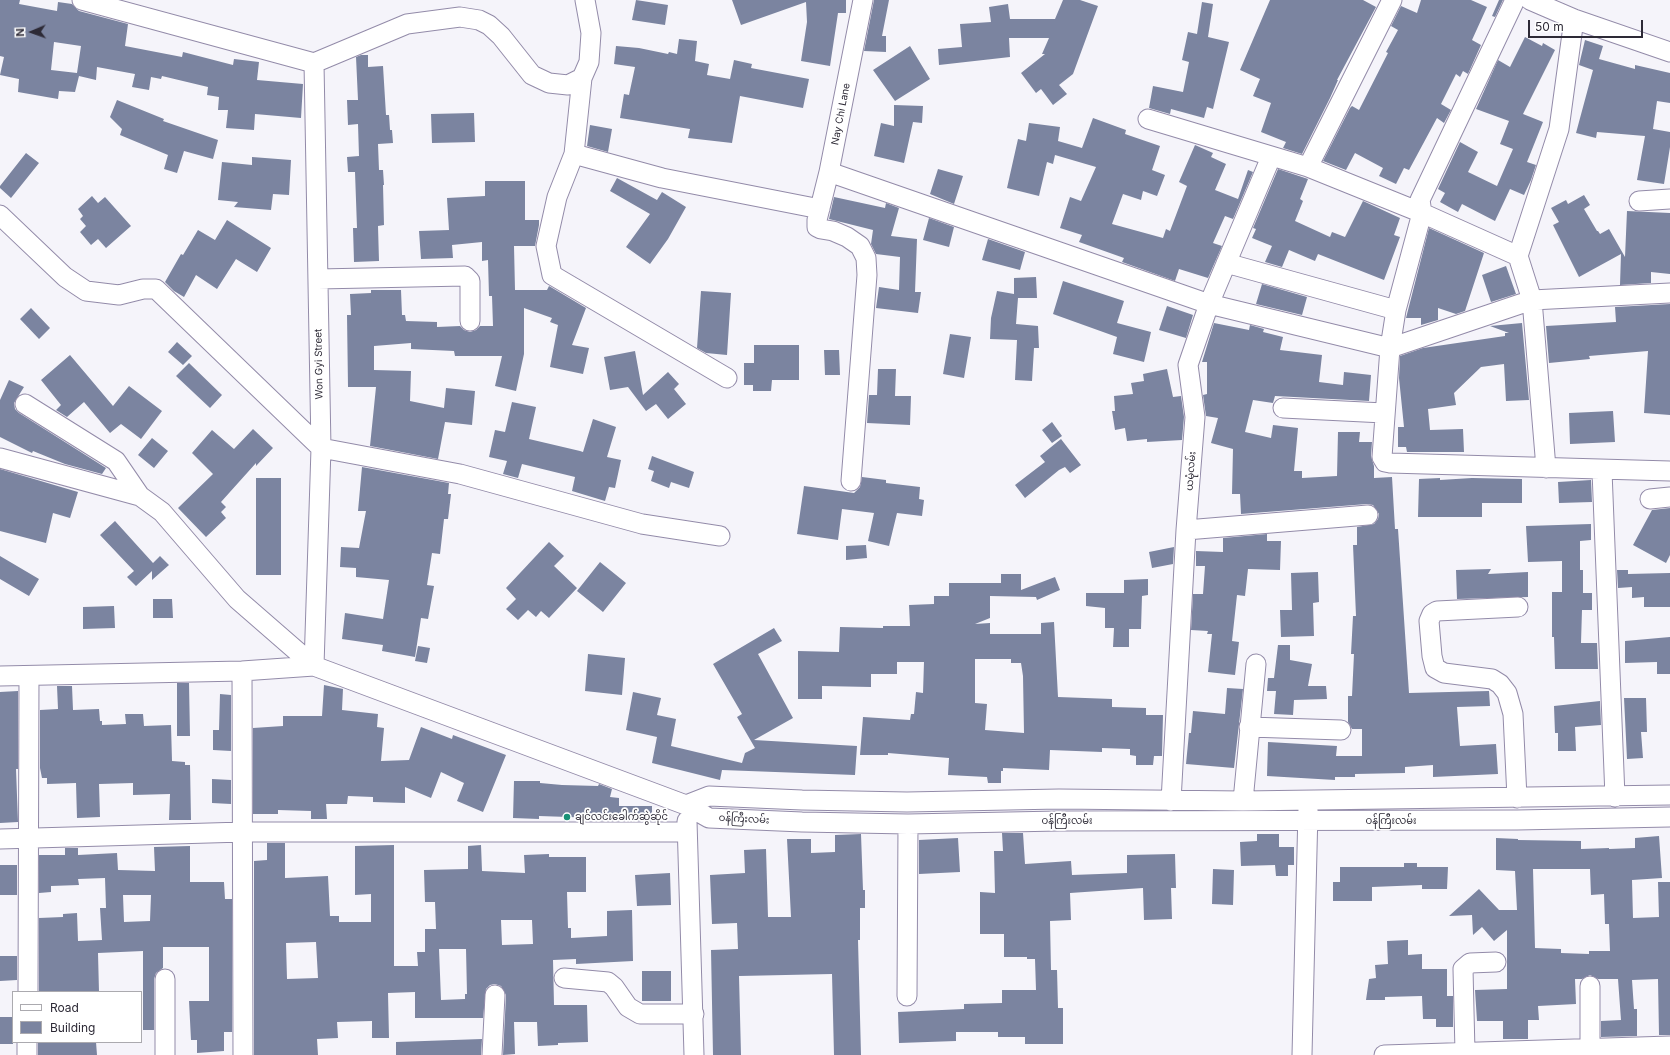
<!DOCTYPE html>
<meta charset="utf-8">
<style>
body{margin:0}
#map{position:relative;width:1670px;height:1055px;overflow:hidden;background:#f5f4fa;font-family:Inter,sans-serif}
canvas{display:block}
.legend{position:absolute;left:12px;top:991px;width:130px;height:52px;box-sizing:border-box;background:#fff;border:1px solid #abaaaf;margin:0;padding:5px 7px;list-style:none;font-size:12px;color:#2d2a36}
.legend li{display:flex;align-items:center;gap:8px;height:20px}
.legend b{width:20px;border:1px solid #abaaaf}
.north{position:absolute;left:12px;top:12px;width:40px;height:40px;-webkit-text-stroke:3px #fff;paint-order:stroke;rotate:268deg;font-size:11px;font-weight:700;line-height:16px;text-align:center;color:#2d2a36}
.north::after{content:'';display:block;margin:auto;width:14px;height:18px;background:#2d2a36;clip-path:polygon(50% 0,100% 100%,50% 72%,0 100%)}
.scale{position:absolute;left:1528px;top:20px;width:115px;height:18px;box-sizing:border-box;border:2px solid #2d2a36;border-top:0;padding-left:5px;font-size:12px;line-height:14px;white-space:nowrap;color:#2d2a36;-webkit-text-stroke:3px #fff;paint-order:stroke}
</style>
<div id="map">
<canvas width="1670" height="1055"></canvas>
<ul class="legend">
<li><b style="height:5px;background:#fff"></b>Road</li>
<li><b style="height:11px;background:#7b84a0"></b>Building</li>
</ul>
<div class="north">N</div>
<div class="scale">50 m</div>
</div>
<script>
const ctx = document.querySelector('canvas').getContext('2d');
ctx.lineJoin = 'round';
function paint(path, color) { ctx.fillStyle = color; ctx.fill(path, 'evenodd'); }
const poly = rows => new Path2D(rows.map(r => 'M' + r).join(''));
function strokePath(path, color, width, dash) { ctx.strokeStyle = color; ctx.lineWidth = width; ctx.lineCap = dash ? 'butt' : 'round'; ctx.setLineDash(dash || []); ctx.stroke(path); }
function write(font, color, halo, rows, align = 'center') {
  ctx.font = font + ' Inter,"Noto Sans Myanmar",sans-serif'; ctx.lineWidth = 3.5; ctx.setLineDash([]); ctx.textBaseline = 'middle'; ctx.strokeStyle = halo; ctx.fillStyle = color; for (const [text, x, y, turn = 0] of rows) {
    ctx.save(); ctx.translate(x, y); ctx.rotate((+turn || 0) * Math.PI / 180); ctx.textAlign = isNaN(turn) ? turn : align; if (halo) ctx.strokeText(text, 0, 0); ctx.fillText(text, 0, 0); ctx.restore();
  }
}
const building = poly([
 [0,0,20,0,19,4,57,11,58,2,72,4,79,11,128,24,125,46,182,57,183,52,233,65,234,59,259,62,257,80,303,84,301,118,255,114,254,130,226,128,228,110,218,110,219,97,207,95,208,87,162,76,161,79,151,77,149,90,132,87,135,74,97,67,96,80,79,76,75,92,59,91,58,99,18,92,19,79,0,75,4,57,0,56],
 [54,42,81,46,77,73,51,70],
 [636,0,668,5,665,25,632,20],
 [732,0,846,0,846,13,838,13,830,66,801,61,807,22,806,2,741,25],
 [874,0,889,0,882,36,886,36,886,52,864,51],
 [1063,0,1080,0,1098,6,1073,74,1059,85,1067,94,1053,105,1041,89,1036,93,1021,73,1045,54,1042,54,1049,38,1009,38,1010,57,939,65,938,49,962,47,960,24,991,22,989,7,1008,4,1010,19,1055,19],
 [1270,0,1363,0,1376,7,1337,80,1338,80,1330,98,1302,154,1283,148,1286,142,1261,132,1271,103,1253,96,1260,79,1240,70],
 [1421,0,1471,0,1487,7,1472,40,1481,45,1468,74,1463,71,1460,77,1456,74,1441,104,1451,110,1444,123,1437,118,1409,170,1404,168,1396,184,1379,176,1383,168,1355,153,1346,170,1323,161,1350,108,1352,106,1359,110,1388,53,1386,52,1398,30,1391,26,1401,6,1417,13],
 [1499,0,1503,0,1495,17,1492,16],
 [1202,2,1213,4,1208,37,1229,42,1213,109,1207,107,1204,118,1171,109,1170,114,1149,108,1153,86,1183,92,1189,62,1182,60,1188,32,1197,34],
 [1525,37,1542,46,1543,43,1555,50,1523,114,1543,122,1527,162,1536,165,1531,180,1524,195,1510,189,1495,221,1462,204,1458,212,1440,202,1445,193,1438,189,1460,142,1478,152,1468,172,1497,186,1513,149,1500,144,1509,121,1476,109,1498,60,1510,67],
 [679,39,697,41,695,61,709,64,707,75,730,79,734,60,752,64,751,68,809,79,803,108,740,96,732,143,688,138,690,129,620,118,624,94,629,95,635,67,614,64,616,46,639,48,668,54,669,52,677,54],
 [1585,40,1603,46,1599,59,1635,69,1635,65,1670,73,1670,103,1657,101,1653,129,1670,132,1670,147,1664,184,1637,180,1645,136,1597,132,1596,138,1576,133,1593,70,1579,65],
 [910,46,930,79,895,101,873,70],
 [361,55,368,55,368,67,383,66,386,115,389,115,390,130,392,130,393,143,378,144,379,170,383,170,384,185,383,185,384,225,378,226,379,261,354,262,353,228,357,228,355,172,348,172,347,157,359,156,358,124,348,125,347,100,358,100,356,57],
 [117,100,164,119,163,121,218,140,213,159,184,151,177,173,164,169,168,155,120,135,122,129,110,117],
 [894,105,923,106,922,123,913,122,904,163,874,156,881,123,894,126],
 [474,113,475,142,432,143,431,114],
 [1093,118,1126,130,1125,134,1160,146,1152,170,1165,175,1157,196,1143,191,1141,200,1123,194,1112,224,1163,238,1166,229,1170,231,1187,186,1179,182,1195,145,1213,153,1211,157,1226,164,1215,190,1238,199,1248,170,1253,172,1233,219,1225,216,1213,243,1222,246,1208,278,1179,269,1175,281,1122,262,1124,258,1079,242,1082,235,1060,228,1070,197,1081,201,1096,167,1055,155,1053,164,1047,162,1039,196,1007,188,1018,139,1026,141,1029,123,1060,127,1058,141,1082,148],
 [590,125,612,129,608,152,587,146],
 [26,153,39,163,11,198,0,188,0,186],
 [252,157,291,160,289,195,273,194,271,210,234,207,238,202,218,200,222,162,252,165],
 [938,169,963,176,954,204,930,194],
 [1278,169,1308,179,1300,199,1303,201,1295,221,1330,237,1332,232,1345,237,1363,201,1400,218,1394,235,1400,237,1384,280,1318,254,1315,261,1289,250,1282,267,1265,262,1272,246,1252,238,1256,229,1253,228],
 [617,178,657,200,662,192,686,207,668,239,650,264,626,247,650,214,610,191],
 [485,181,525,181,525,220,539,220,539,225,535,246,514,246,515,290,547,290,549,286,586,308,572,345,589,348,583,374,550,367,558,325,550,322,552,318,524,308,524,354,516,391,495,386,502,356,455,356,454,351,411,349,411,343,374,346,374,370,411,371,410,401,444,408,446,388,475,391,472,425,445,422,438,459,370,446,376,387,348,387,347,315,351,315,350,294,371,293,371,290,401,290,402,315,405,315,406,321,437,322,437,327,460,326,464,330,470,332,476,330,480,326,493,326,492,296,489,296,488,260,482,261,482,242,452,245,453,258,421,259,419,231,449,230,447,198,485,196],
 [1584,195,1590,205,1584,209,1597,231,1598,231,1600,234,1609,229,1625,257,1627,211,1670,213,1670,274,1651,272,1651,283,1620,285,1621,254,1579,277,1553,225,1559,222,1551,208,1566,200,1568,204],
 [92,196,98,203,105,197,131,226,106,248,98,239,91,245,80,232,86,226,80,219,83,216,78,209],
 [834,197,885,208,886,203,899,208,891,236,917,239,915,292,921,292,918,313,876,308,879,287,899,290,900,257,876,254,871,244,873,230,829,219],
 [929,218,954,227,949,247,923,240],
 [227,220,271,248,257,272,236,259,217,289,196,275,184,297,174,291,165,282,181,254,183,255,198,230,215,240],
 [1429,228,1484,253,1465,311,1456,314,1438,308,1438,320,1421,325,1421,318,1406,318],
 [988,239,1025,252,1020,270,982,260],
 [1506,266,1516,294,1491,302,1482,275],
 [1036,277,1037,298,1018,298,1016,324,1038,326,1039,348,1034,348,1032,381,1015,380,1017,340,990,339,991,318,997,291,1014,294,1014,278],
 [1063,281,1124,301,1117,323,1151,332,1144,362,1113,354,1117,337,1053,314],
 [1262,284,1307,297,1302,315,1256,304],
 [701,291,731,293,727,355,706,353,697,348],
 [1670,304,1670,415,1644,413,1648,351,1589,356,1590,359,1549,363,1546,326,1616,322,1615,307],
 [1167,306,1193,315,1186,338,1159,330],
 [31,308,50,328,39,339,20,319],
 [1214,323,1249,330,1250,325,1264,329,1263,332,1283,337,1280,350,1322,355,1319,382,1343,385,1344,372,1371,375,1369,401,1275,396,1273,403,1253,400,1245,432,1271,438,1273,425,1298,428,1294,471,1302,471,1302,478,1337,476,1338,432,1360,432,1359,442,1372,442,1371,456,1374,466,1374,478,1392,477,1395,529,1398,529,1409,693,1489,691,1490,706,1457,707,1460,746,1496,744,1498,774,1433,777,1433,765,1405,767,1405,773,1355,774,1355,777,1335,777,1335,780,1267,776,1268,742,1337,746,1336,756,1362,756,1362,729,1352,729,1348,722,1348,696,1352,696,1354,654,1351,654,1353,616,1356,616,1353,545,1357,545,1357,527,1374,524,1378,519,1379,514,1373,505,1367,504,1241,514,1240,494,1232,494,1233,449,1211,443,1218,418,1206,416,1203,395,1207,394,1207,362,1202,362],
 [1522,323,1529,400,1506,401,1504,364,1481,367,1454,393,1456,405,1428,409,1430,430,1463,429,1464,452,1407,452,1406,447,1398,447,1398,427,1404,427,1399,378,1400,356,1423,348,1505,336,1505,333,1509,333,1490,326],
 [950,334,971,337,964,378,943,374],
 [177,342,192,356,183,365,168,352],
 [754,345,799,345,799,380,772,380,771,391,753,391,753,385,744,385,744,363,754,363],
 [824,350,839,350,840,375,825,375],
 [635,351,643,395,668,372,679,384,674,389,686,404,668,419,656,404,646,411,628,387,610,390,604,357],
 [70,355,113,406,129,386,162,411,141,439,121,424,110,433,84,402,67,417,56,410,61,405,41,380],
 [189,363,222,395,210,408,176,376],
 [878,369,896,369,895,396,911,396,910,425,867,423,869,395,877,395],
 [1167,369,1173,397,1181,396,1184,417,1182,440,1147,442,1147,439,1127,441,1125,428,1115,430,1112,411,1115,411,1114,396,1133,394,1131,383,1144,381,1143,374],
 [9,380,24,387,14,403,15,409,19,413,106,468,102,474,65,464,33,451,32,453,0,437,0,400],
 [512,402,536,407,529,439,580,451,583,452,593,419,616,427,607,457,621,460,615,488,609,487,605,501,572,491,575,477,522,464,518,478,503,474,507,461,489,457,495,430,505,432],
 [1613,411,1615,442,1570,444,1569,413],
 [1052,422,1062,436,1052,443,1042,430],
 [253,429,273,448,256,466,256,463,221,502,226,507,221,512,226,518,206,537,178,508,213,474,192,453,212,430,234,449],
 [152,438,168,451,154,468,138,455],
 [1061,439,1081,465,1070,473,1065,467,1059,470,1025,498,1015,485,1045,462,1040,456],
 [652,456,694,472,689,488,671,482,669,488,651,481,654,471,648,469],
 [362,467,449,483,448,494,451,494,448,519,444,519,440,554,432,553,427,585,434,586,428,619,421,618,415,657,382,651,383,645,342,639,345,613,383,619,389,580,356,577,356,568,340,567,341,547,359,548,366,511,358,511],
 [0,469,78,492,70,518,53,513,46,543,0,531],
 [862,477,886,480,886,483,920,487,919,499,924,500,922,516,897,513,889,546,868,541,874,513,842,509,838,540,797,534,804,486,854,493,860,487],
 [256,478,281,478,281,575,256,575],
 [1440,478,1440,480,1472,478,1522,479,1522,503,1482,503,1482,517,1418,517,1419,479],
 [1591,480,1592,502,1559,503,1558,482],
 [1670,508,1670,555,1666,563,1633,545,1652,510],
 [115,521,153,563,160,556,169,565,152,580,152,571,136,586,127,577,134,571,100,535],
 [1591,524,1591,540,1580,541,1580,570,1583,570,1583,593,1592,593,1592,610,1582,610,1581,643,1597,643,1598,669,1555,669,1554,637,1552,637,1552,592,1562,592,1562,561,1528,562,1526,526],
 [1267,534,1267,541,1281,541,1280,570,1248,569,1245,596,1237,595,1232,641,1239,642,1235,675,1208,672,1212,634,1207,634,1208,631,1191,630,1193,594,1203,594,1205,566,1196,566,1196,551,1223,552,1223,538],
 [549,542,564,556,554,566,577,588,549,618,541,611,536,617,528,610,518,620,506,609,516,599,506,588],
 [866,545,867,558,846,560,846,546],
 [1174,547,1173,564,1152,568,1149,552],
 [0,556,39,579,29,596,0,579],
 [600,562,626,583,603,612,577,591],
 [1491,569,1488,574,1528,572,1528,597,1457,599,1456,570],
 [1617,570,1628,570,1628,574,1670,573,1670,607,1644,607,1644,597,1632,598,1632,587,1618,588],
 [1318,572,1319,602,1313,603,1314,636,1281,637,1280,610,1292,610,1291,573],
 [1001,574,1021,574,1021,590,1055,577,1060,590,1037,600,1036,597,990,596,990,618,975,624,990,623,990,634,1041,634,1041,623,1054,622,1058,697,1112,699,1112,707,1146,708,1146,715,1163,715,1162,756,1154,756,1153,765,1136,765,1136,756,1130,755,1130,749,1102,748,1102,752,1050,750,1049,770,1003,768,1003,771,1001,771,1001,783,988,783,987,777,948,775,949,758,888,753,888,755,860,755,863,717,910,720,911,714,914,714,916,692,923,693,924,662,897,662,897,674,871,674,871,687,822,686,822,699,798,699,798,651,839,652,840,627,883,628,883,626,910,626,909,605,934,604,934,596,949,596,949,583,1001,583],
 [975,659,1011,659,1011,663,1021,663,1023,676,1024,733,985,730,987,704,975,703],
 [1148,579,1148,595,1142,596,1141,629,1129,629,1129,647,1113,647,1114,628,1105,628,1105,608,1086,606,1086,593,1124,593,1124,580],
 [153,599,172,599,173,618,153,618],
 [114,606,115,628,83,629,83,607],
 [774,628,782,641,758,654,793,718,754,740,857,746,855,775,722,770,720,780,652,763,657,737,626,730,633,692,661,698,657,715,676,719,671,746,742,763,745,753,755,748,737,717,742,714,713,664],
 [1670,637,1670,674,1657,674,1657,662,1625,663,1625,641],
 [1278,645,1290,645,1290,660,1312,664,1308,686,1326,686,1327,699,1294,700,1293,715,1274,714,1276,691,1267,691,1268,678,1274,678],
 [418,646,430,648,427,663,415,661],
 [588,654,625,658,622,695,585,691],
 [177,683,189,683,190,736,177,736],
 [324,685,343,689,342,710,378,714,377,727,384,728,381,761,409,760,421,727,452,739,453,735,506,755,483,812,457,801,464,783,441,772,431,798,405,787,405,803,373,802,373,797,348,796,347,804,326,804,327,819,311,819,311,811,278,810,278,814,253,814,253,728,283,726,283,716,322,716],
 [57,686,72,686,73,710,99,709,100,721,102,721,102,725,126,724,125,714,143,714,144,726,171,725,172,761,185,762,185,765,190,765,191,820,169,820,170,794,133,795,133,783,99,784,100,817,77,818,76,783,47,784,47,778,42,778,40,768,40,710,58,709],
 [1227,688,1243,689,1234,768,1186,764,1189,733,1191,733,1193,711,1225,714],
 [18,691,18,769,16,769,18,822,0,823,0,692],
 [220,694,231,695,231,751,213,750,213,730,219,730],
 [1624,698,1646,698,1647,732,1641,732,1643,758,1627,759],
 [1600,701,1601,725,1575,727,1576,751,1558,751,1558,733,1555,733,1554,706],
 [212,779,231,780,231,804,212,803],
 [514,781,540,781,540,783,562,785,598,786,599,784,612,789,610,797,619,798,619,806,652,806,652,821,606,821,598,820,598,818,539,816,539,819,513,818],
 [1002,833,1023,833,1025,864,1071,861,1072,875,1127,873,1127,855,1175,854,1176,888,1171,888,1172,919,1144,920,1143,888,1070,893,1071,920,1050,921,1051,970,1057,970,1058,1008,1063,1008,1063,1044,1025,1044,1025,1037,998,1037,998,1032,956,1032,956,1041,899,1043,898,1012,964,1009,964,1004,1002,1003,1002,990,1036,990,1035,959,1027,959,1027,957,1004,957,1004,934,980,934,980,892,995,893,994,851,1003,851],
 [861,834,863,890,865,890,865,908,860,908,860,940,858,940,861,1055,834,1055,832,974,739,976,741,1055,713,1055,711,950,738,949,737,923,712,924,710,875,745,873,744,850,766,849,768,917,791,917,787,839,811,839,811,853,835,852,835,835],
 [1257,834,1279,834,1279,847,1294,847,1294,865,1288,865,1288,876,1276,876,1275,865,1241,866,1240,842,1257,841],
 [1659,836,1662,878,1632,880,1633,918,1659,917,1658,882,1670,882,1670,1035,1659,1035,1658,979,1632,980,1634,1009,1637,1009,1637,1036,1601,1037,1601,1021,1621,1020,1618,979,1598,979,1590,975,1582,979,1575,979,1576,1004,1538,1006,1539,1020,1528,1020,1528,1039,1503,1039,1503,1021,1477,1021,1475,990,1507,989,1507,930,1494,941,1482,927,1473,935,1472,915,1449,916,1479,889,1499,910,1517,910,1515,871,1496,870,1496,838,1518,839,1518,840,1581,841,1581,849,1609,848,1609,849,1635,848,1635,838],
 [1533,869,1590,869,1591,895,1604,894,1605,924,1609,924,1610,951,1589,951,1589,954,1561,953,1561,949,1535,948],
 [958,838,960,872,919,874,919,840],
 [267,843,285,843,285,878,328,876,330,916,339,916,339,922,371,922,371,894,355,895,355,846,394,845,394,966,418,966,417,952,425,952,425,929,436,929,435,902,425,902,424,870,468,869,468,846,481,845,482,871,525,873,524,855,549,854,549,857,586,857,586,892,567,892,568,928,571,928,571,938,607,936,607,911,632,910,633,961,576,964,576,959,553,960,554,1005,587,1005,588,1042,558,1043,558,1045,538,1046,537,1022,514,1022,515,1054,503,1055,506,995,501,986,495,984,490,985,486,989,483,1018,415,1018,415,992,388,993,389,1038,372,1038,372,1021,337,1022,338,1038,317,1039,318,1055,254,1055,254,861,267,860],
 [501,920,532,920,533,944,502,945],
 [316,942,318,978,287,979,286,943],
 [439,949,466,949,467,994,465,994,465,999,441,1000],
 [190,846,190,882,224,882,225,899,232,899,232,1032,224,1032,224,1051,197,1053,197,1040,191,1040,189,1001,209,1001,209,947,163,947,163,968,156,973,154,979,154,1030,143,1030,143,951,98,953,99,992,39,992,39,918,63,917,63,914,77,913,78,941,102,940,100,908,106,908,105,878,78,879,79,885,51,886,51,892,39,893,39,855,65,855,65,848,78,848,78,855,117,853,118,870,155,871,154,847],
 [123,895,151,895,150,921,124,922],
 [1404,863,1417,863,1417,867,1448,867,1447,889,1422,889,1422,885,1372,887,1372,901,1333,901,1333,882,1340,882,1340,867,1404,867],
 [0,865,17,865,17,895,0,895],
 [1213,869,1234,870,1233,905,1212,904],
 [670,873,671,905,637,906,635,875],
 [1408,940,1408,955,1422,954,1422,969,1447,969,1447,996,1453,996,1453,1027,1436,1027,1436,1019,1423,1019,1422,996,1385,997,1385,1000,1366,1000,1369,979,1376,978,1375,965,1388,964,1387,941],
 [0,956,17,956,17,980,0,981],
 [642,971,671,971,671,1001,642,1001],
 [0,1017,12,1017,13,1044,0,1044],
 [482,1039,481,1055,396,1055,396,1042],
 [38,1042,96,1042,97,1055,38,1055]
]);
const minor = poly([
 [82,0,314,63,407,24,460,17,479,20,489,25,501,36,532,75,549,83,568,85,582,78],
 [585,0,591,33,589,62,582,78,574,154,557,197,546,246,552,275,727,378],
 [1515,0,1420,200,1422,213,1396,310,1390,348,1382,457,1385,462,1390,463,1670,471],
 [1530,0,1574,19,1670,52],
 [1148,119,1308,167,1422,213,1518,256],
 [574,154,662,178,820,209],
 [1308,167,1392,0],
 [829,172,1209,304,1390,348,1532,300,1670,293],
 [1639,201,1670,199],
 [0,215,65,277,86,291,119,295,143,289,156,289,321,448,460,474,642,524,720,536],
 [1226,263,1396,310],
 [318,279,465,276,470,281,470,321],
 [25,404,116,461,140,496],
 [1283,408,1384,413],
 [0,458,140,496,162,512,237,599,314,666,686,805,709,818,802,822,908,824,1059,821,1517,820,1670,817],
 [1546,468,1532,300,1518,256,1559,129,1574,19],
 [1602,471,1615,797],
 [851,481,867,275,866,258,860,246,847,237,833,231,821,229,817,227,817,220,829,172,863,0],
 [1650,499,1670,497],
 [1186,530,1368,515],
 [314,666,321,448,314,63],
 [242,671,243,1055],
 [0,676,242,671,314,666],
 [1249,727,1341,730],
 [1517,798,1513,714,1507,693,1500,684,1492,679,1444,673,1435,668,1432,656,1429,621,1432,614,1437,611,1518,607],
 [1171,801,1186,530,1195,417,1188,365,1209,304,1271,157],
 [1243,801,1256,664],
 [686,805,709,796,802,800,907,802,1059,799,1243,801,1670,795],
 [687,821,694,1055],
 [0,839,244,832,687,832],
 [564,978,608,982,614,987,628,1007,640,1014,694,1014],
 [1590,986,1590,1048],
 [28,992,29,676],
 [907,996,908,824],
 [1465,1052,1463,969,1470,963,1496,962],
 [27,1055,27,1042],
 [165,1055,165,979],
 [492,1055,495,995],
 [1302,1055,1308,810],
 [1384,1055,1670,1046]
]);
const markers = [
 [567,817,4,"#189176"]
];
const streetNames = [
 ["Nay Chi Lane",841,114,-79],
 ["Won Gyi Street",319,364,-91],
 ["ယမုံလမ်း",1191,471,-86],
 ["ဝန်ကြီးလမ်း",744,819,3],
 ["ဝန်ကြီးလမ်း",1067,821],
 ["ဝန်ကြီးလမ်း",1391,821]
];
const poiNames = [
 ["ချင်လင်းခေါက်ဆွဲဆိုင်",575,817]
];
paint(building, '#7b84a0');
strokePath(minor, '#938ba9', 21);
strokePath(minor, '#fff', 19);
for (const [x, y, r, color] of markers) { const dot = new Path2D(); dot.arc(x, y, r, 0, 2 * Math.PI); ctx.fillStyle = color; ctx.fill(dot); strokePath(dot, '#fff', 1.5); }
write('10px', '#2d2a36', '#fff', streetNames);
write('10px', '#2d2a36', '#fff', poiNames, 'left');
</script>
